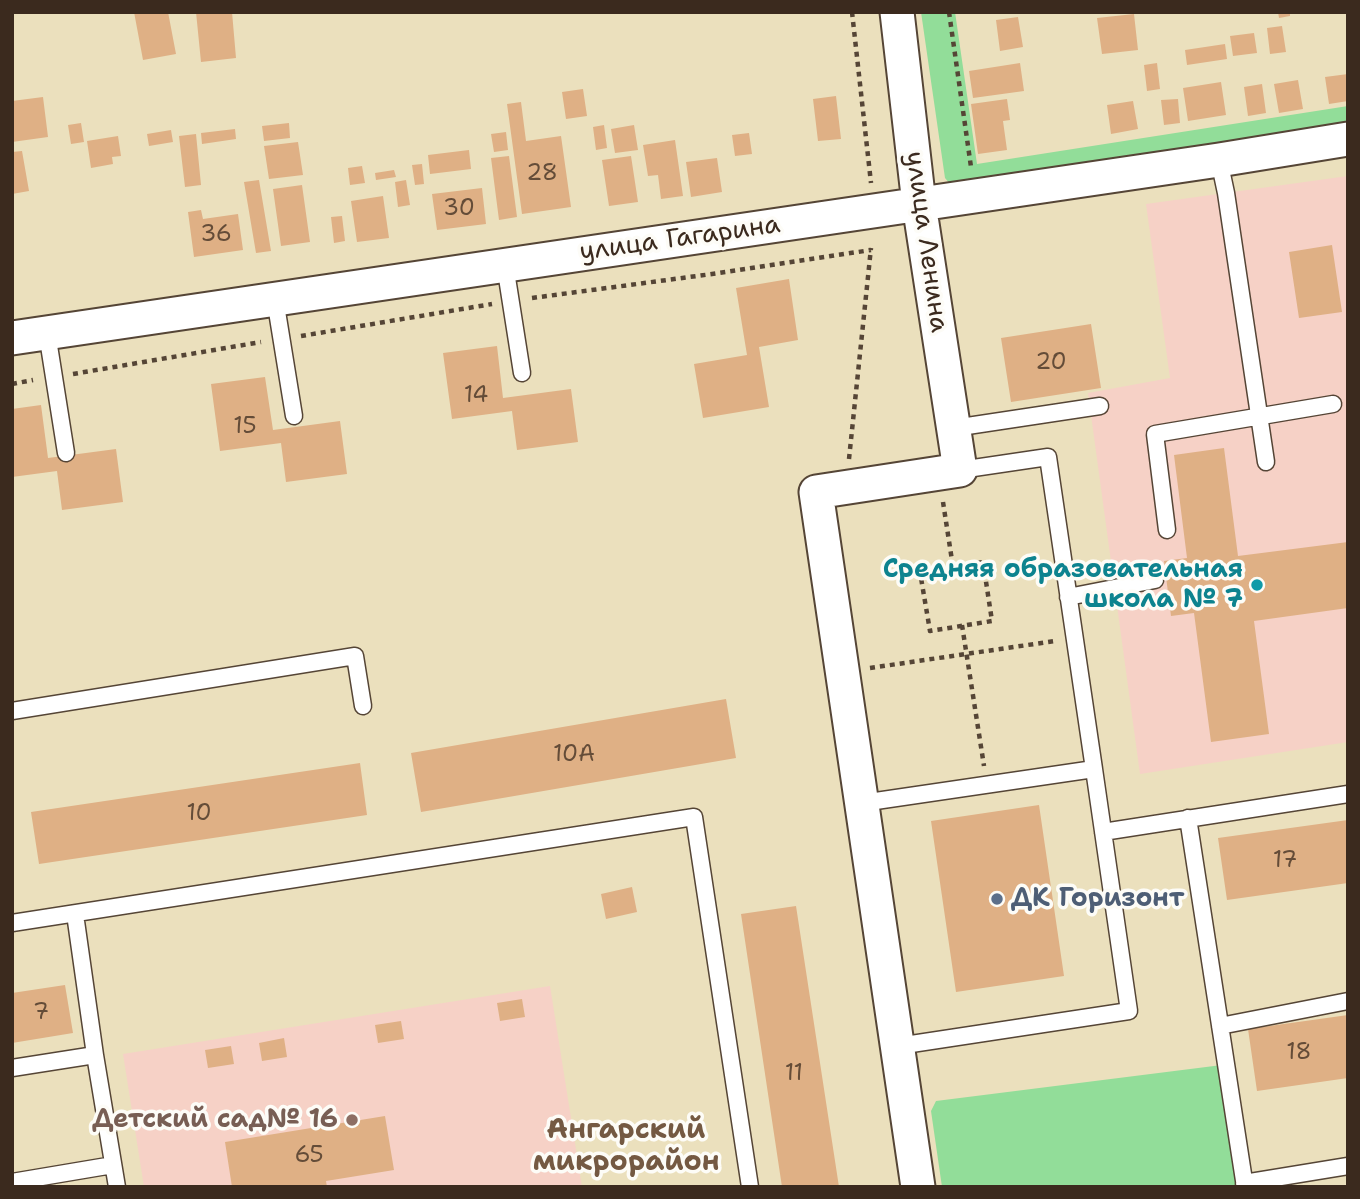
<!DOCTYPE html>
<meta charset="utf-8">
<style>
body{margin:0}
#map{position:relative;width:1360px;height:1199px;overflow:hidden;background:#ebe0bd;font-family:"Shantell Sans",sans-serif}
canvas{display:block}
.frame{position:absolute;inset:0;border:14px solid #3b2a1e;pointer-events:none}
</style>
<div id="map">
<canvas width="1360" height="1199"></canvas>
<div class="frame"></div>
</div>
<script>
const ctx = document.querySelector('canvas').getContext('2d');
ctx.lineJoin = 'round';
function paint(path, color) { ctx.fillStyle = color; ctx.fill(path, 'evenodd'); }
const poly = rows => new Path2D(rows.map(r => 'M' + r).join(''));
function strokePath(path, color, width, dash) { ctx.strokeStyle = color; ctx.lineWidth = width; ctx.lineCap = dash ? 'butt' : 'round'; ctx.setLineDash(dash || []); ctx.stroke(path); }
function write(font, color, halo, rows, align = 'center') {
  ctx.font = font + ' "Shantell Sans",sans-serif'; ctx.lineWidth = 7; ctx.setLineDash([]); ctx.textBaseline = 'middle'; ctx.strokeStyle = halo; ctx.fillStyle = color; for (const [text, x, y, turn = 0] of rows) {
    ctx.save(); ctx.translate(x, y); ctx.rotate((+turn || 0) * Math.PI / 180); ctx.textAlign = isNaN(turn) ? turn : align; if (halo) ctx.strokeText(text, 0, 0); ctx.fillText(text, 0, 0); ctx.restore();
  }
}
const built = poly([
 [1348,176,1348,742,1140,774,1088,393,1170,378,1146,204],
 [550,986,582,1187,144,1187,123,1054]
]);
const green = poly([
 [921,12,955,12,977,164,1348,106,1348,140,956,191,945,178],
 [1222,1065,1237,1187,942,1187,931,1111,936,1101]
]);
const building = poly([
 [134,12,168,12,176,54,143,60],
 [196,12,232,12,236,58,201,62],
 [1278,12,1290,12,1290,16,1279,18],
 [1134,14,1138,50,1102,54,1097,18],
 [1018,17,1023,47,1000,51,996,20],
 [1282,26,1286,52,1270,54,1267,28],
 [1254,33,1257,53,1233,56,1230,36],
 [1225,44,1227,59,1187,65,1185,50],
 [1020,63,1024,91,973,98,969,71],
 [1157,63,1160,89,1147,91,1144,65],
 [1348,74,1348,101,1329,104,1325,77],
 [1298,80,1303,109,1279,113,1274,84],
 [1221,82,1226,115,1188,121,1183,88],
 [1262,84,1266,113,1248,116,1244,87],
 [583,89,587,116,566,119,562,92],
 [836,96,841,139,818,141,813,99],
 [43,97,48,137,12,142,12,101],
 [1007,99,1010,120,1003,121,1007,150,978,154,971,104],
 [1178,99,1180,123,1164,125,1161,100],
 [1133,101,1138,129,1111,134,1107,105],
 [521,102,526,141,561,136,571,207,522,214,507,104],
 [81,123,84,142,71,144,68,125],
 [289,123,290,138,264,141,262,126],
 [604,125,607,148,596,150,593,127],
 [634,125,638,150,615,153,611,129],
 [235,129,236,139,202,144,201,133],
 [171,130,173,142,149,146,147,134],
 [506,132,508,150,494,152,491,134],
 [749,133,752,154,735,156,732,135],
 [196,134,201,185,185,187,179,136],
 [118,136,121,156,112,157,113,164,91,168,87,141],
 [675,140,683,196,661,199,658,175,648,176,643,145],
 [298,142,303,175,269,179,264,146],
 [469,150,471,169,430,174,428,155],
 [22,151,29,191,12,194,12,152],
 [509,156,517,217,499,220,491,158],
 [631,156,638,202,609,206,602,160],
 [717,158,722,192,691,197,686,162],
 [422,164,424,184,415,185,412,165],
 [362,166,365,183,350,185,348,168],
 [394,170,396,177,376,180,375,173],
 [259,180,271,251,256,253,244,182],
 [406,180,410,205,398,207,395,182],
 [302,185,310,242,281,246,273,189],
 [482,188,486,224,437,230,432,194],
 [383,196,389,238,357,242,351,201],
 [201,210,203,219,238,214,243,250,194,257,188,212],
 [342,216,345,241,334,243,331,217],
 [1332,245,1342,312,1299,318,1289,252],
 [789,279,798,340,759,347,769,407,703,418,694,364,747,355,736,288],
 [1091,324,1101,388,1011,402,1001,338],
 [497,346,503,398,571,389,578,442,517,450,512,411,452,419,443,353],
 [265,377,273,430,340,421,347,474,286,482,281,443,220,451,211,384],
 [41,405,48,458,116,449,123,502,62,510,57,471,12,477,12,409],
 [1224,448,1238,556,1348,542,1348,608,1254,621,1269,734,1211,742,1194,613,1171,616,1164,561,1187,558,1174,455],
 [726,699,736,758,421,812,411,753],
 [360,763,367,815,39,864,31,812],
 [1039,805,1064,976,956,992,931,821],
 [1348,820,1348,883,1227,900,1218,838],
 [632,887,637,912,606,919,601,894],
 [796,906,839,1187,782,1187,741,914],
 [65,985,73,1033,12,1043,12,993],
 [522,999,525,1017,500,1021,497,1003],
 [1348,1015,1348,1078,1257,1091,1248,1029],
 [401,1021,404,1039,378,1043,375,1025],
 [284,1038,287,1057,262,1061,259,1043],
 [231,1046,234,1064,208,1068,205,1050],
 [385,1116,394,1170,326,1181,327,1187,291,1187,291,1185,232,1187,225,1142]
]);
const path = poly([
 [852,12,871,183],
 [949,12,971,167],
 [532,298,712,274,871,250],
 [301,336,492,304],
 [73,374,261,342],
 [12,384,33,380],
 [849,459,871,248],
 [943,502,953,567],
 [983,562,992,621,930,631,920,572,983,562],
 [962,625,984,766],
 [870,668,1055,641]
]);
const service = poly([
 [1219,160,1226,193,1266,462],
 [505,265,522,373],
 [275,299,294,416],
 [47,333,66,453],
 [954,428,1100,406],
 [960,470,1048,457,1094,769],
 [1167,530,1155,434,1333,404],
 [1068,597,1155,580],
 [12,711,355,656,363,706],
 [862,803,1094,769,1129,1011,898,1046],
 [1188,818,1245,1187],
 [1103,832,1348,794],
 [75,914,95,1055,117,1187],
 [12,923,694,817,750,1187],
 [1220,1026,1348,1001],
 [12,1068,95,1055],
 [12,1182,113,1165],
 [1244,1183,1348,1166]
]);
const minor = poly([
 [897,12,919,204,960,470,816,492,918,1187],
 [12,338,1219,160,1348,139]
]);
const markers = [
 [1257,585,7,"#0f9aa8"],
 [997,899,7,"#5c6f8a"],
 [352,1120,7,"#8d6e63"]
];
const numberNames = [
 ["28",542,174],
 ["30",459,209],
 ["36",216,235],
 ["20",1051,363],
 ["14",476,396],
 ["15",245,427],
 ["10А",574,755],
 ["10",199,814],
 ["17",1285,861],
 ["7",41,1013],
 ["18",1299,1053],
 ["11",794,1074],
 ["65",309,1156]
];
const streetNames = [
 ["улица Гагарина",680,239,-8],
 ["улица Ленина",926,242,82]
];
const cultureNames = [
 ["Средняя образовательная",1243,570],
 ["школа № 7",1243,600]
];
const serviceNames = [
 ["ДК Горизонт",1011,899]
];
const educationNames = [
 ["Детский сад№ 16",338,1120]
];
const neighbourhoodNames = [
 ["Ангарский",626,1131],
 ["микрорайон",626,1163]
];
paint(built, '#f6d1c6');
paint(green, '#92dd99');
paint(building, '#dfb085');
strokePath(service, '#554536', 19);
strokePath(minor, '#554536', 37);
strokePath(path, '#554536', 4.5, [5, 5]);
strokePath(service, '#fff', 16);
strokePath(minor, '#fff', 33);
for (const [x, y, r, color] of markers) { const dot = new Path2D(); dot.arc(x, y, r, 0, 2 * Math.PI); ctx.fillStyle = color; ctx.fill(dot); strokePath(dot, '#fdfcf7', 2.5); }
write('23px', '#644c38', null, numberNames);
write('26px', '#3b2a1e', '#fdfcf7', streetNames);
write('bold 26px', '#0d838f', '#fdfcf7', cultureNames, 'right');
write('bold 26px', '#4e5e75', '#fdfcf7', serviceNames, 'left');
write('bold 26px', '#785e54', '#fdfcf7', educationNames, 'right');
write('bold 28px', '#745942', '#fdfcf7', neighbourhoodNames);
</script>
